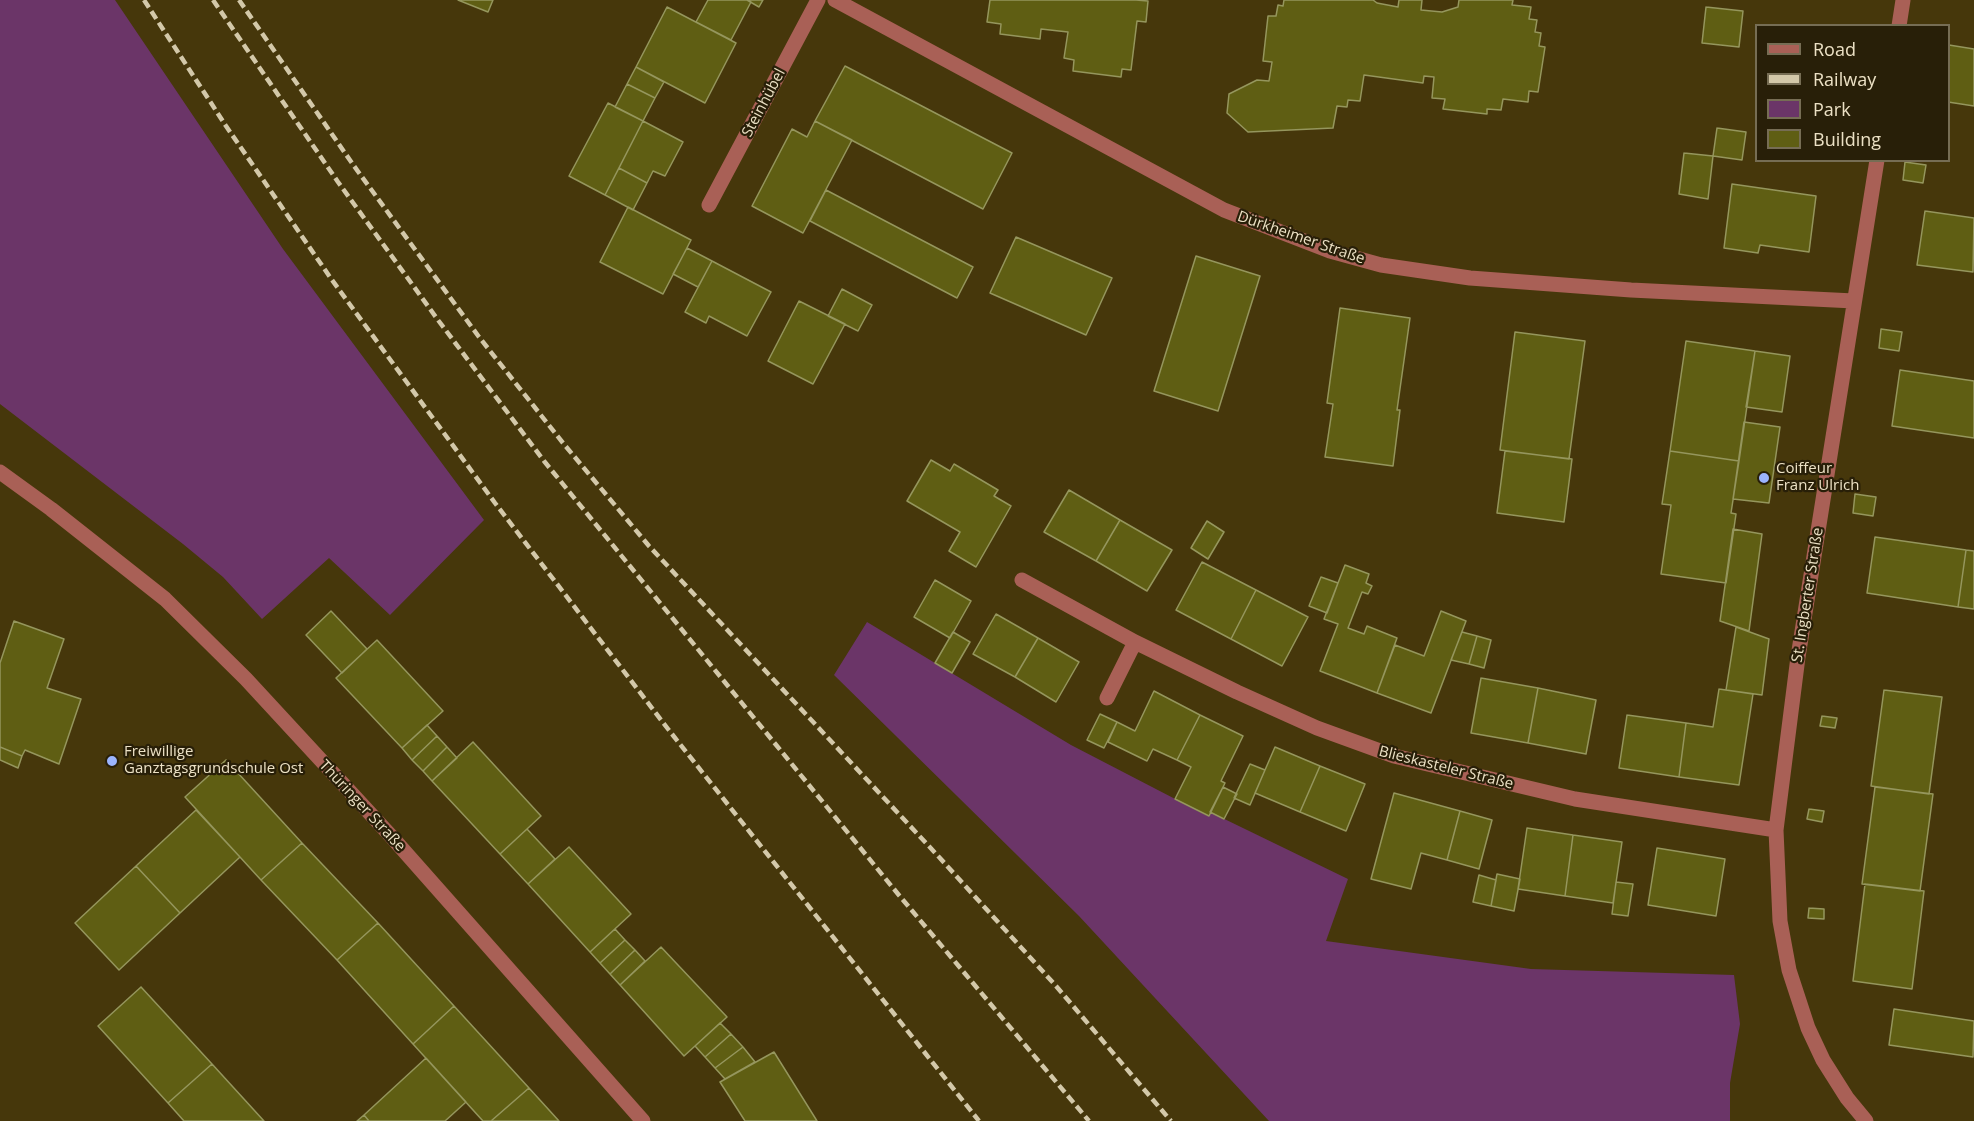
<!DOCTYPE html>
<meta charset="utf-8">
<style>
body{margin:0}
#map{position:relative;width:1974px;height:1121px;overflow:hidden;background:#46370b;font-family:"Open Sans",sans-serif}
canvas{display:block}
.legend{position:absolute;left:1755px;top:24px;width:195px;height:138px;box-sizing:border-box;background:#281f08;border:2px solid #766d54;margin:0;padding:8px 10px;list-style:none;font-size:18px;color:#ece1c5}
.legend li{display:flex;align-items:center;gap:12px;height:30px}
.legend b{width:30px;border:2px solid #766d54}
</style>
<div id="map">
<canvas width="1974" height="1121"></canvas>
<ul class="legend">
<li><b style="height:8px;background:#a96056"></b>Road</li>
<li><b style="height:8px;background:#d3c8a9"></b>Railway</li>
<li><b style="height:16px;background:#6b3568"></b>Park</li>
<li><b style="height:16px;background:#5f5e13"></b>Building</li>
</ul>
</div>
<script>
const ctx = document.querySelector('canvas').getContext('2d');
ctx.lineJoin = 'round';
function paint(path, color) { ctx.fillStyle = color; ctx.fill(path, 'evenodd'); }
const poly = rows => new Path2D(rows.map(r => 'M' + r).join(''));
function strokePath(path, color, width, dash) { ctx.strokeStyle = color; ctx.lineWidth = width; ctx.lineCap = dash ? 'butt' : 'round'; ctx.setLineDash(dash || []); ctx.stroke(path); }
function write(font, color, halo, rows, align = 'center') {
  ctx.font = font + ' "Open Sans",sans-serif'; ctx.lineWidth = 4.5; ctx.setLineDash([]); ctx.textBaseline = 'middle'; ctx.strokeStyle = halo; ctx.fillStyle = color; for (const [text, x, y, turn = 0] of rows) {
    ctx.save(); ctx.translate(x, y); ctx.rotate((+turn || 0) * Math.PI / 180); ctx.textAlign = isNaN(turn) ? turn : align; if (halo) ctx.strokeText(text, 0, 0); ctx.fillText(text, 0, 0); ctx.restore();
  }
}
const green = poly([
 [0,0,115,0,283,249,484,520,390,615,329,558,262,619,223,577,183,544,0,404],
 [867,622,1071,745,1208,816,1210,812,1348,879,1326,941,1531,969,1734,975,1740,1024,1730,1083,1730,1121,1269,1121,1079,916,834,675]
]);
const building = poly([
 [458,0,493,0,488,12,458,0],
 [708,0,747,0,751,2,731,40,696,22,708,0],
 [747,0,763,0,759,7,747,0],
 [990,0,1136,0,1148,1,1146,22,1137,21,1131,70,1122,69,1121,77,1073,71,1074,60,1064,58,1068,32,1041,29,1040,39,1000,34,1001,24,987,22,990,0],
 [1284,0,1373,0,1377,3,1398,7,1399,0,1422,0,1421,10,1442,12,1458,7,1459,0,1513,0,1512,5,1531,7,1529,19,1537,20,1535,32,1541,33,1539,46,1545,47,1538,92,1529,91,1528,102,1503,99,1501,110,1487,109,1487,114,1443,109,1445,99,1432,98,1434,77,1424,76,1423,83,1364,75,1360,101,1348,100,1347,107,1337,106,1333,128,1248,132,1227,113,1229,94,1257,80,1269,81,1272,62,1263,61,1268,16,1276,16,1278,5,1283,6,1284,0],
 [667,7,736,43,705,103,636,67,667,7],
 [1706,7,1743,11,1739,47,1702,43,1706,7],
 [1949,45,1974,49,1974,106,1948,102,1949,45],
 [845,66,1012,153,983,209,815,121,845,66],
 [636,67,664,82,655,98,627,84,636,67],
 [627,84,655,98,643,121,615,107,627,84],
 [608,103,643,121,605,195,569,176,608,103],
 [643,121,683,142,665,176,653,171,647,183,619,168,643,121],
 [815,121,852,140,803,233,752,206,792,129,807,137,815,121],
 [1717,128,1746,132,1742,160,1713,156,1717,128],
 [1684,153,1713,156,1708,199,1679,194,1684,153],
 [1905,162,1926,165,1923,183,1903,180,1905,162],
 [619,168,647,183,633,210,605,195,619,168],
 [1732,184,1816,196,1809,252,1760,245,1758,253,1724,248,1732,184],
 [826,190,973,267,957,298,810,221,826,190],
 [628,207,691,240,663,294,600,262,628,207],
 [1925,211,1974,218,1973,272,1917,265,1925,211],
 [1016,237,1112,278,1086,335,990,293,1016,237],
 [687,248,712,261,698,287,673,274,687,248],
 [1196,256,1260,276,1218,411,1154,391,1196,256],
 [712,261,771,292,747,336,709,316,706,323,685,312,712,261],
 [842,289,872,305,858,331,828,316,842,289],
 [799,301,845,324,813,384,768,361,799,301],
 [1340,308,1410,318,1397,410,1400,410,1393,466,1325,457,1333,404,1327,403,1340,308],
 [1881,329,1902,332,1899,351,1879,348,1881,329],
 [1515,332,1585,341,1569,459,1500,450,1515,332],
 [1686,341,1755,351,1739,461,1670,451,1686,341],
 [1755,351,1790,356,1782,412,1746,407,1755,351],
 [1900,370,1974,381,1974,438,1892,426,1900,370],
 [1744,422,1780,427,1769,503,1733,499,1744,422],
 [1505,451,1572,459,1564,522,1497,513,1505,451],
 [1670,451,1739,461,1731,513,1736,514,1726,583,1661,574,1671,505,1662,504,1670,451],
 [931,460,950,471,954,464,998,490,994,496,1011,506,976,567,949,551,960,532,907,501,931,460],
 [1069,490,1120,520,1096,561,1044,532,1069,490],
 [1855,494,1876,497,1873,516,1853,513,1855,494],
 [1120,520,1172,550,1147,591,1096,561,1120,520],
 [1207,521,1224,532,1208,559,1191,548,1207,521],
 [1733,529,1762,534,1749,631,1720,621,1733,529],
 [1875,537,1966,550,1958,607,1867,593,1875,537],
 [1966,550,1974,551,1974,609,1958,607,1966,550],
 [1202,562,1256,590,1231,639,1176,610,1202,562],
 [1345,565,1369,574,1366,583,1372,586,1368,594,1362,592,1348,628,1364,634,1367,626,1397,638,1377,693,1320,671,1338,624,1324,619,1345,565],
 [1321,577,1338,583,1327,613,1309,606,1321,577],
 [935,580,971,601,950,638,914,617,935,580],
 [1256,590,1308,617,1282,666,1231,639,1256,590],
 [331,611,367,649,342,673,306,635,331,611],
 [1441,611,1466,621,1431,713,1377,693,1395,645,1424,656,1441,611],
 [996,614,1038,638,1015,677,973,654,996,614],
 [14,621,64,639,47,688,81,699,59,764,25,750,22,756,0,747,0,663,14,621],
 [1736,627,1769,639,1762,695,1726,690,1736,627],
 [953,632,970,642,952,673,935,663,953,632],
 [1462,632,1477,636,1469,664,1451,660,1462,632],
 [1477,636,1491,640,1484,668,1469,664,1477,636],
 [1038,638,1079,662,1056,702,1015,677,1038,638],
 [377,640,443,711,402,748,336,678,377,640],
 [1481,678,1538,688,1528,743,1471,733,1481,678],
 [1538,688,1596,700,1586,754,1528,743,1538,688],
 [1719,689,1753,694,1739,785,1679,777,1686,723,1713,727,1719,689],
 [1884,690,1942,697,1929,794,1871,786,1884,690],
 [1154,691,1200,715,1177,760,1153,749,1147,761,1108,742,1117,722,1135,731,1154,691],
 [1100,714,1117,722,1104,748,1087,740,1100,714],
 [1200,715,1243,736,1221,781,1225,783,1209,816,1175,799,1191,767,1177,760,1200,715],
 [1627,715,1686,723,1679,777,1619,768,1627,715],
 [1822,716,1837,718,1835,728,1820,726,1822,716],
 [427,725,437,736,412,760,402,748,427,725],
 [437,736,447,747,423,771,412,760,437,736],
 [473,742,541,816,500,854,432,781,473,742],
 [0,747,22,756,18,768,0,760,0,747],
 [447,747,457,758,432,781,423,771,447,747],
 [1275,747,1320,766,1300,812,1255,793,1275,747],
 [226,760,302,843,261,880,185,797,226,760],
 [1250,764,1265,770,1250,805,1234,798,1250,764],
 [1320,766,1365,784,1346,831,1300,812,1320,766],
 [1223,787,1237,794,1224,819,1210,812,1223,787],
 [1875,787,1933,794,1920,891,1862,884,1875,787],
 [1394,793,1460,811,1447,860,1421,853,1411,889,1371,879,1394,793],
 [1809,809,1824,811,1822,822,1807,819,1809,809],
 [196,810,240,857,180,913,136,866,196,810],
 [1460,811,1492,820,1479,869,1447,860,1460,811],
 [1527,828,1573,835,1565,896,1518,889,1527,828],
 [527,829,555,859,528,884,500,854,527,829],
 [1573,835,1622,842,1613,903,1565,896,1573,835],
 [302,843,378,923,337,960,261,880,302,843],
 [569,847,631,914,590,952,528,884,569,847],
 [1657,848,1725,859,1716,916,1648,905,1657,848],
 [136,866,180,913,119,970,75,923,136,866],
 [1497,874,1520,879,1514,911,1491,906,1497,874],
 [1479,875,1496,880,1491,906,1473,902,1479,875],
 [1616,882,1633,884,1628,916,1612,914,1616,882],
 [1865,884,1924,891,1912,989,1853,981,1865,884],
 [1809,908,1824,909,1824,919,1808,918,1809,908],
 [378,923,454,1006,413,1044,337,960,378,923],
 [615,929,625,940,600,963,590,952,615,929],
 [625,940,635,950,610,974,600,963,625,940],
 [661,947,727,1017,684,1056,620,985,661,947],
 [635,950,645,961,620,985,610,974,635,950],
 [141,987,212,1064,168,1103,98,1026,141,987],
 [454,1006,529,1088,491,1121,483,1121,413,1044,454,1006],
 [1894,1009,1974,1021,1973,1057,1889,1045,1894,1009],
 [720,1023,731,1034,705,1057,695,1046,720,1023],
 [731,1034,743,1047,715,1068,705,1057,731,1034],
 [743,1047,755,1062,725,1079,715,1068,743,1047],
 [774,1052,817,1121,745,1121,720,1082,774,1052],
 [426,1058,466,1102,445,1121,369,1121,364,1115,426,1058],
 [212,1064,264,1121,184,1121,168,1103,212,1064],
 [529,1088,559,1121,491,1121,529,1088],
 [364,1115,369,1121,357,1121,364,1115]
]);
const minor = poly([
 [835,0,1224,210,1330,251,1381,265,1470,278,1631,290,1854,301],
 [1899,26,1903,0],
 [709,205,818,0],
 [0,472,51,509,165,599,246,679,390,835,643,1121],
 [1022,580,1135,642,1237,692,1317,728,1394,756,1575,799,1776,830],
 [1107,698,1135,642],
 [1866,1121,1847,1098,1823,1060,1808,1028,1789,970,1780,921,1776,830,1798,657,1877,160]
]);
const rail = poly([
 [144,0,226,126,332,280,495,503,668,729,979,1121],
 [213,0,338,182,438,320,544,461,898,894,1089,1121],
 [239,0,354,166,479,337,563,443,649,546,939,857,1056,986,1171,1121]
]);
const markers = [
 [1764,478,6,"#9bb4fd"],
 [112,761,6,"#9bb4fd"]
];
const streetNames = [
 ["Steinhübel",764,103,-62],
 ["Dürkheimer Straße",1301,238,19],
 ["St. Ingberter Straße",1808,595,-81],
 ["Blieskasteler Straße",1446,768,14],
 ["Thüringer Straße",362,806,47]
];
const poiNames = [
 ["Coiffeur",1776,469],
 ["Franz Ulrich",1776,486],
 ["Freiwillige",124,752],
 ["Ganztagsgrundschule Ost",124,769]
];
paint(green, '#6b3568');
paint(building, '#5f5e13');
strokePath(building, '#95965d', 1.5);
strokePath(minor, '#a96056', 15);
strokePath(rail, '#d3c8a9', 4.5, [9, 4.5]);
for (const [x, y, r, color] of markers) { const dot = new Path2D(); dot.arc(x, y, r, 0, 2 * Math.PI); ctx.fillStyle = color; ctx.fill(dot); strokePath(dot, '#281f08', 2); }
write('15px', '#ece1c5', '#281f08', streetNames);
write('15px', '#ece1c5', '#281f08', poiNames, 'left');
</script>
